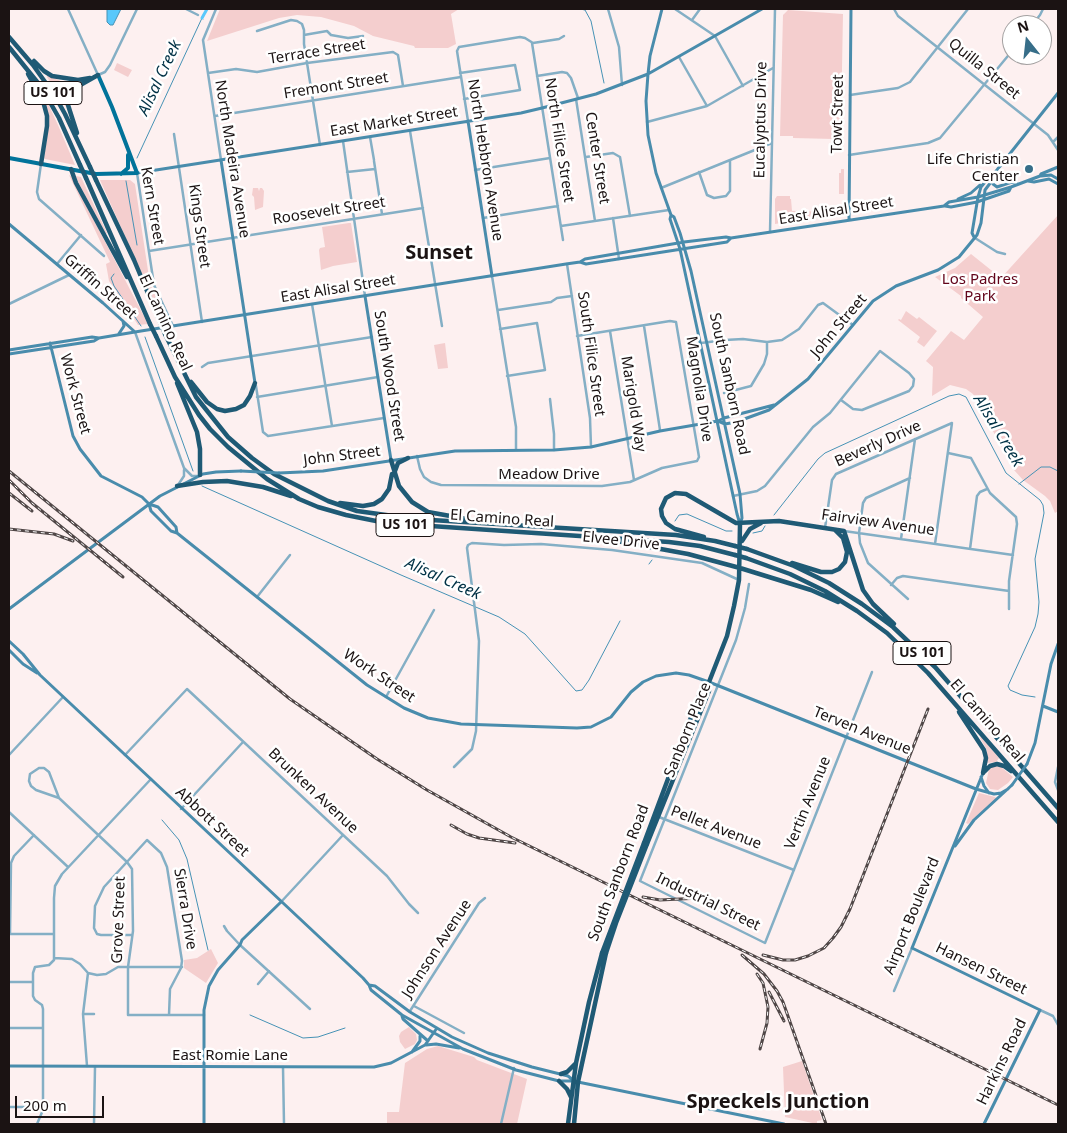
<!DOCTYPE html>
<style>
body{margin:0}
#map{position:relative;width:1067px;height:1133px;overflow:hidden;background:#fdf0f0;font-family:"Noto Sans",sans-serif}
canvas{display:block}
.frame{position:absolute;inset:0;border:10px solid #1b1313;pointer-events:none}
.north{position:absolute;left:1002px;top:15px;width:50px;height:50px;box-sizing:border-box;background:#fff;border:1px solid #a4a1a1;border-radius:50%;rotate:344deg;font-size:14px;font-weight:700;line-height:20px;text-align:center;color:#1b1313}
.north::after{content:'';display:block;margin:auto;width:18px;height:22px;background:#376e89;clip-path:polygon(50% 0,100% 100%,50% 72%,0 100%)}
.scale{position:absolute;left:15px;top:1096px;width:89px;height:22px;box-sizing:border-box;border:2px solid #1b1313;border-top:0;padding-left:6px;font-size:15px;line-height:18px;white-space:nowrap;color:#1b1313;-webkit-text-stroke:4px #fff;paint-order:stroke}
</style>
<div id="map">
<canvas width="1067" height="1133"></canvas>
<div class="frame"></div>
<div class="north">N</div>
<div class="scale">200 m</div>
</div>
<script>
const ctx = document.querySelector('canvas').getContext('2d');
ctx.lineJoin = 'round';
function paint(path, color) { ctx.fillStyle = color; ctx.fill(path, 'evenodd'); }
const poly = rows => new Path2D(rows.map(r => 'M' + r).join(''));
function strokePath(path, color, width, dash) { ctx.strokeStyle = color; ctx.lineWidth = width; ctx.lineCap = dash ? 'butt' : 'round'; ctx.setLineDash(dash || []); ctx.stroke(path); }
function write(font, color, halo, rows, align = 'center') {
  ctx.font = font + ' "Noto Sans",sans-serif'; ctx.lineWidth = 5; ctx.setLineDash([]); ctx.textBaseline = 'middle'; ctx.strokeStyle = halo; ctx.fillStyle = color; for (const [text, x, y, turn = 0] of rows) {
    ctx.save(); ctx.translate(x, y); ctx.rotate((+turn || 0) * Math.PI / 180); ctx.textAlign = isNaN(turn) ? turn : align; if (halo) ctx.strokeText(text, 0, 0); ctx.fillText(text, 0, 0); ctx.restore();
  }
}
const green = poly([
 [220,9,459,9,451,14,456,44,448,48,415,48,414,46,373,36,354,26,321,17,297,15,279,18,207,41],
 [788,10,843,14,841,123,834,139,793,138,793,136,780,136,783,15],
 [117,63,132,70,128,77,114,70],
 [47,75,63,82,79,82,71,89,68,92,66,107,47,77],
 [46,99,58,125,75,165,45,159,44,158,49,124,44,101],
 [841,169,844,169,844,194,839,194,839,173,841,173],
 [69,175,71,176,148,324,138,325,109,281,106,264,110,262],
 [76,176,81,177,107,233,106,234,78,182],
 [100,180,130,180,135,184,150,284,166,317,166,321,163,322],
 [253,188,258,188,259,191,260,188,262,188,264,191,263,207,255,210,254,197,252,195],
 [777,196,790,196,790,199,791,199,792,211,837,212,840,209,844,209,844,213,775,224,775,199],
 [1058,215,1058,511,1055,513,1050,501,1045,496,1023,480,1014,470,973,394,966,389,950,385,932,396,933,367,926,361,951,331,964,340,983,317,961,298,961,296,935,277,955,268,971,254,1001,278],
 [349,223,351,223,357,262,333,266,321,270,319,250,320,248,325,247,322,227],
 [906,311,917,319,919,317,937,331,924,347,917,342,920,337,898,320,899,319,901,320],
 [445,343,448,368,438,369,434,345],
 [981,737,999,758,996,762,987,763,987,750,980,738],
 [994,766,1000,766,1013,777,1008,783,998,790,990,789,986,783,989,769],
 [979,793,995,797,997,799,968,824,966,823],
 [211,949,218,963,206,983,184,968,184,960,197,958],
 [409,1027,416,1034,417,1040,415,1044,405,1049,400,1042,399,1036,401,1032],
 [438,1046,474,1057,477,1060,527,1079,517,1124,387,1124,387,1112,399,1112,405,1063,427,1049],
 [802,1061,822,1120,817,1121,817,1124,785,1117,783,1067]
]);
const water = poly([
 [107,9,121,9,113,25,110,25,107,22,107,9]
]);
const stream = poly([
 [580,9,585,10,591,21,604,83],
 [137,158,202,18,203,19],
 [126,181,137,245],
 [114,274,111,278,114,286,141,326],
 [145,337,193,471],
 [1019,484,1041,467,1050,467,1058,471],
 [202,486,401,575,499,617,525,634,576,691,582,690,589,680,620,621],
 [774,515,818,459,825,453,949,396,959,394,966,397,1006,473,1040,500,1043,505,1044,513,1035,559,1039,602,1038,614,1035,627,1008,686,1010,690,1022,695,1035,697],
 [675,521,679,515,687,514,726,531,732,531],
 [753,533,762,531,765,526],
 [649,564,652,560],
 [162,820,179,840,187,859,208,950],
 [250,1015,303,1038,318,1037,345,1028]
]);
const canal = poly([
 [202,18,207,9]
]);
const street = poly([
 [68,9,98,75,105,72,110,65,137,9],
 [186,9,198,15],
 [216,9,203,40,221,160],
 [608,9,619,47,622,85],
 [675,9,715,36,743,86],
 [894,9,898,16,1048,135,1058,150],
 [692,20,700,9],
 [1032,25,1040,15,1043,9],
 [257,31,291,20,297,21,302,24,304,30,304,44,320,145],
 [304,35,327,31,331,35,348,38,363,36],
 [532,43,563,240],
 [679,57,707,106],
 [208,73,236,69,257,72,307,63,393,52,398,55,403,86],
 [460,73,515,65,520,90,464,99],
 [537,76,562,72,567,73,571,78,578,98],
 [850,95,898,88,910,82,968,9],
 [576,99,595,221],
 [215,116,461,77],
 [468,121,457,51,459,47,520,37,525,38,533,43,559,39,564,36],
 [647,122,707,106,773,68],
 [410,131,442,326],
 [174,134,202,322],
 [370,137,374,160],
 [343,141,365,296],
 [1054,141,1058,137],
 [849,155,928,143,940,138,1012,51],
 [586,157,613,153,620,157,630,216],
 [374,161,382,214],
 [41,164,37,192,39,199,104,256],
 [475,170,550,158],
 [347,172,375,169],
 [699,172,707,195,714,198,726,196,730,191,730,160],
 [137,173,154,285,173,326],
 [661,188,772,143],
 [483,218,558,206],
 [613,218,619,259],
 [561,226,669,210],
 [770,232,775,9],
 [975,238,997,252,1005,254],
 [149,251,423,208],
 [57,264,81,235],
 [567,264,590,418,591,447],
 [492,276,516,427,516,449],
 [9,304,69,275],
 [312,304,332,426],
 [498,310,551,302,557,298,572,296],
 [644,326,660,430],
 [500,329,537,323,545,370,507,376],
 [610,331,634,480],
 [135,332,184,468,192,476,198,476],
 [701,343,725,340,743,339,767,342,782,340,799,329,818,305,823,303,853,325],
 [202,367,208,363,372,337],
 [256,386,263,432,268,436,384,418],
 [724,393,751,386,764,364,767,354,767,342],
 [257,397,378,377],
 [550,399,554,434,554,450],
 [948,453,971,458,990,493,1016,517,1017,524,1009,581,1009,609],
 [417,456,420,469,424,477,431,482,441,485,602,486,630,482,662,468,697,461,699,457,676,322,670,321,577,336],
 [178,485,184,476,184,470],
 [733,496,757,491,765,486,813,427,830,413,880,351,909,373,914,379,913,386,909,391,862,410,853,409,841,400],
 [825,528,832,480,836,474,952,423],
 [844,531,1013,555],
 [901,539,915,439],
 [935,544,952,423],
 [970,549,977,496,980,492,987,489],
 [749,584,745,608,736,640,640,881,765,943,872,672],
 [891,585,897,578,903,576,1009,591],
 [257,597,290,555],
 [908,599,868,563,860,543,859,533,863,503,866,498,910,478],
 [386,697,434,610],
 [9,755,63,697],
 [125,755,187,689,387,876,409,904,418,913],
 [454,767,472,749,476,731,479,641,467,548,468,545,472,543,504,545,541,544,612,550,702,563,739,580],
 [1058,767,1055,782,1058,790],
 [39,768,44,768,49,772,59,798,36,790,31,786,29,781,30,774,39,768],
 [59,798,127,862,132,869,133,931,128,967,128,1015,204,1015],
 [181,809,243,742],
 [9,812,68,867],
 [659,817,794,870],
 [281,902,343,835],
 [224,926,227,931,240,945,310,1009],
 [10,934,11,863,14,856,34,835],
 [10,934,54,934],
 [132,935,101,935,97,934,94,928,95,906,104,887,147,840,161,853,167,867,182,961,181,968,170,989,169,1015],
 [54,958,72,959,80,964,88,973,97,975,106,974,118,967,182,967],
 [9,982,32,982],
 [258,984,269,971],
 [894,991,912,948],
 [414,1006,464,1033],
 [1040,1010,1053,1016,1058,1025],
 [410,1011,479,903,485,898],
 [83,1014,94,1014],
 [9,1028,43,1028],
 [87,1066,83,1014,88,973],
 [283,1067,284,1124],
 [9,1107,43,1107],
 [37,1124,43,1110,43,1009,42,1005,35,1000,33,996,33,973,35,967,49,965,54,960,54,898,55,886,62,874,151,779],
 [94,1124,95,1067],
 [501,1124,514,1068]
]);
const secondary = poly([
 [662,9,650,56,648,74,646,101,648,135,656,173,671,215,670,219,680,249,737,514,740,524],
 [468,121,492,276],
 [221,160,255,383],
 [137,173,521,113,542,108,596,94,648,74,762,9],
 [1041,176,1051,175,1058,179],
 [992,180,993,184,997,187,1012,182,1018,184],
 [1028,181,1034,182,1049,179,1058,184],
 [958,199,971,193,980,185],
 [945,206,951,207,977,202,1009,191,1011,187],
 [671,215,674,217,680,233,691,271,740,494,742,518,740,524],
 [849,220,851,9],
 [9,224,103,303,135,332],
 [974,237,972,233,978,197,981,187,990,176,993,175,1058,93],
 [580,262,585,259,684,242,726,237,731,238,944,206,949,202,978,197,1011,187,1040,176,1041,174,1058,167],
 [365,296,391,460],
 [118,335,124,326,123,321],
 [50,343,73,436,80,449,101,476,142,497,149,504,158,507,176,527,177,533],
 [9,350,92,337,99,338,141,331,566,264,580,262,586,264,727,242,731,238],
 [9,354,94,341,99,338],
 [718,421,725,424,736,422,769,410,808,379,873,301,896,286,938,270,959,257,977,235,981,223,985,190,994,178,993,175],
 [279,473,323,471,455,451,554,450,591,447,660,431,718,421,724,418,774,405],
 [149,504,151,511,171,531,177,533,367,685,404,708,428,718,461,724,577,728,591,727,611,717,631,692,643,682,656,676,676,673,689,675,709,682,976,789,994,794,1001,793,1008,789],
 [9,609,160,496,203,474,216,472,241,471],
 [9,641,23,654,40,675,363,978,369,985,371,990,402,1015,463,1049,516,1070,559,1081,573,1081,784,1124],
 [9,650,23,664,37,673],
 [1043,706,1058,712],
 [1027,764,1035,743,1051,664,1058,644],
 [983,773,912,948,1040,1010,984,1124],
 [981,777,984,786,989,793],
 [955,846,974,820,1012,785],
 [369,985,375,986,410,1012,452,1037,488,1053,532,1067,568,1076,573,1080],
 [402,1016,403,1019,428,1041],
 [426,1045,436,1044,459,1048],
 [412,1052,420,1041,420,1036],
 [9,1066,374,1067,391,1063,425,1045,437,1028],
 [204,1124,204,1010,209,986,218,970,240,945,242,940,281,902]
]);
const primary = poly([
 [9,158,96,174,137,173,112,107,98,75],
 [121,174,128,168,128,155]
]);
const highway = poly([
 [9,37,33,65,55,96,65,114,90,167],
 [9,47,38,83,47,97,59,118,80,165],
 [34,61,44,71,52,76,78,80,90,78],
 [28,74,43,101,47,116,47,126,41,164],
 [77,133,68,105,69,95,75,88,98,75],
 [71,169,76,183,127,277],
 [86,178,150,324],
 [96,180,134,260,160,322],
 [165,334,196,397,228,437,252,458,274,474,328,501,357,511,415,519,676,535,715,541,735,546],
 [156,336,175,377,199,415,210,429,228,447,267,479,299,499,318,507,346,515,386,523,669,542,700,546,735,555],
 [191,382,207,402,217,409,225,411,236,409,244,405,250,396,255,383],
 [177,383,197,432,200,449,200,475],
 [391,460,399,486,412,502,428,512,467,519],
 [395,471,398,463,408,458],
 [177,486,203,482,227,481,263,487,291,496],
 [340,503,363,506,374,504,382,499,389,489,392,474],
 [704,537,675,529,666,523,662,516,661,509,666,498,675,493,686,494,736,523,779,521,844,531,863,590,873,604,894,624],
 [617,541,688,554,740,568,811,590,838,602],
 [742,541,750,529,761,523],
 [747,549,794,566,829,583,862,604,893,627,935,667,1058,808],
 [746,558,790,574,825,591,857,611,887,633,928,673,1058,822],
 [792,563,821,572,832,572,839,569,845,562,847,552,843,538,835,530],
 [959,712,984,750,986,758,983,773],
 [984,772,990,766,997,764,1004,766,1011,771],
 [644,843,702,688,709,682],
 [647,844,709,691,709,682,727,636,734,606,739,580,740,524],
 [561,1074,567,1072,575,1064],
 [559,1081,567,1089,571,1097],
 [568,1124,576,1063,589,1002,602,953],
 [574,1124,578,1082,606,953]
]);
const rail = poly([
 [9,471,290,699,377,759,427,790,511,837,1058,1105],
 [9,480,32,503,123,577],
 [9,493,32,511],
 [9,529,54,534,73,541],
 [451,825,467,834,479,838,515,843],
 [643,897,660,900,700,898],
 [742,955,764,974,777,991,783,1002,826,1124],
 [763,955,783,960,795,960,808,956,824,948,833,938,841,927,850,909,928,709],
 [757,974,763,983,768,1007,767,1023,760,1049],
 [769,992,784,1021]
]);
const secondaryBridge = poly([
 [241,471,279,473],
 [1012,785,1027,764]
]);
const highwayBridge = poly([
 [80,165,86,178],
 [90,167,96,180],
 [160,322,165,334],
 [150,324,156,336],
 [735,546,747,549],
 [735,555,746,558],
 [602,953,644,843],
 [606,953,616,923,647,844]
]);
const markers = [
 [1029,169,5,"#376e89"]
];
const shields = [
 [53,93,58],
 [405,525,58],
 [922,653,58]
];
const shieldNames = [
 ["US 101",53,93],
 ["US 101",405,525],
 ["US 101",922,653]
];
const streetNames = [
 ["Terrace Street",317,52,-9],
 ["Quilla Street",984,69,39],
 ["Fremont Street",336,86,-9],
 ["Towt Street",838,114,-89],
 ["Eucalyptus Drive",761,120,-89],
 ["East Market Street",394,122,-9],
 ["North Filice Street",559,140,81],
 ["Center Street",597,158,81],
 ["North Madeira Avenue",232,159,81],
 ["North Hebbron Avenue",485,160,81],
 ["Kern Street",152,206,80],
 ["Roosevelt Street",329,211,-9],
 ["East Alisal Street",836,211,-9],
 ["Kings Street",199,226,82],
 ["Griffin Street",100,287,41],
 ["East Alisal Street",338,289,-9],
 ["El Camino Real",165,323,65],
 ["John Street",839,326,-50],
 ["South Filice Street",591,354,82],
 ["South Wood Street",389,376,81],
 ["South Sanborn Road",729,384,78],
 ["Magnolia Drive",699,389,81],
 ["Work Street",75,394,75],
 ["Marigold Way",633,404,81],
 ["Beverly Drive",878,444,-24],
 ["John Street",342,456,-7],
 ["Meadow Drive",549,475],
 ["El Camino Real",502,519,4],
 ["Fairview Avenue",878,523,8],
 ["Elvee Drive",621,541,6],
 ["Work Street",379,676,34],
 ["El Camino Real",987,721,49],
 ["Sanborn Place",688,730,-68],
 ["Terven Avenue",862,731,22],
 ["Brunken Avenue",313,791,43],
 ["Vertin Avenue",808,803,-68],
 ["Abbott Street",212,822,43],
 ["Pellet Avenue",716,828,21],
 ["South Sanborn Road",619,873,-69],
 ["Industrial Street",708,902,26],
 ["Sierra Drive",185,909,81],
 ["Airport Boulevard",912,916,-68],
 ["Grove Street",119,920,-88],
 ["Johnson Avenue",437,949,-57],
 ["Hansen Street",981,969,26],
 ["East Romie Lane",230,1056],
 ["Harkins Road",1002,1062,-64]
];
const poiNames = [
 ["Life Christian",1019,160],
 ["Center",1019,177]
];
const parkNames = [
 ["Los Padres",980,280],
 ["Park",980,297]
];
const waterNames = [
 ["Alisal Creek",160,78,-65],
 ["Alisal Creek",998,431,59],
 ["Alisal Creek",443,579,24]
];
const districtNames = [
 ["Sunset",439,253],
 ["Spreckels Junction",778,1102]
];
paint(green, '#f4cece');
paint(water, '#59c8fb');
strokePath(water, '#4692b5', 1);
strokePath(stream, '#4692b5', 1);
strokePath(canal, '#59c8fb', 3);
strokePath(street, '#84afc5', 2.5);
strokePath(secondary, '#498cac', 3);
strokePath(primary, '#01739a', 4);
strokePath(highway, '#1f5a75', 4.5);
strokePath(rail, '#504747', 3);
strokePath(rail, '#fff', 1, [4]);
strokePath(secondaryBridge, '#498cac', 3);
strokePath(highwayBridge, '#1f5a75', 4.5);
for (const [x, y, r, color] of markers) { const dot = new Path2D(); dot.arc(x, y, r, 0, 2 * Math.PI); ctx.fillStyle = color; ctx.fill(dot); strokePath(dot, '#fff', 2); }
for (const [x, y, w] of shields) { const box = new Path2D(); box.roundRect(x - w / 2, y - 11.5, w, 23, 4); ctx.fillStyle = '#fff'; ctx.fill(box); strokePath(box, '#1b1313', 1); }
write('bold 14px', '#1b1313', null, shieldNames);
write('15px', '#1b1313', '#fff', streetNames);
write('15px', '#1b1313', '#fff', poiNames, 'right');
write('15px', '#62041a', '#fff', parkNames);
write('italic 16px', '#003145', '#fff', waterNames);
write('bold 20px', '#1b1313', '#fff', districtNames);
</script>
